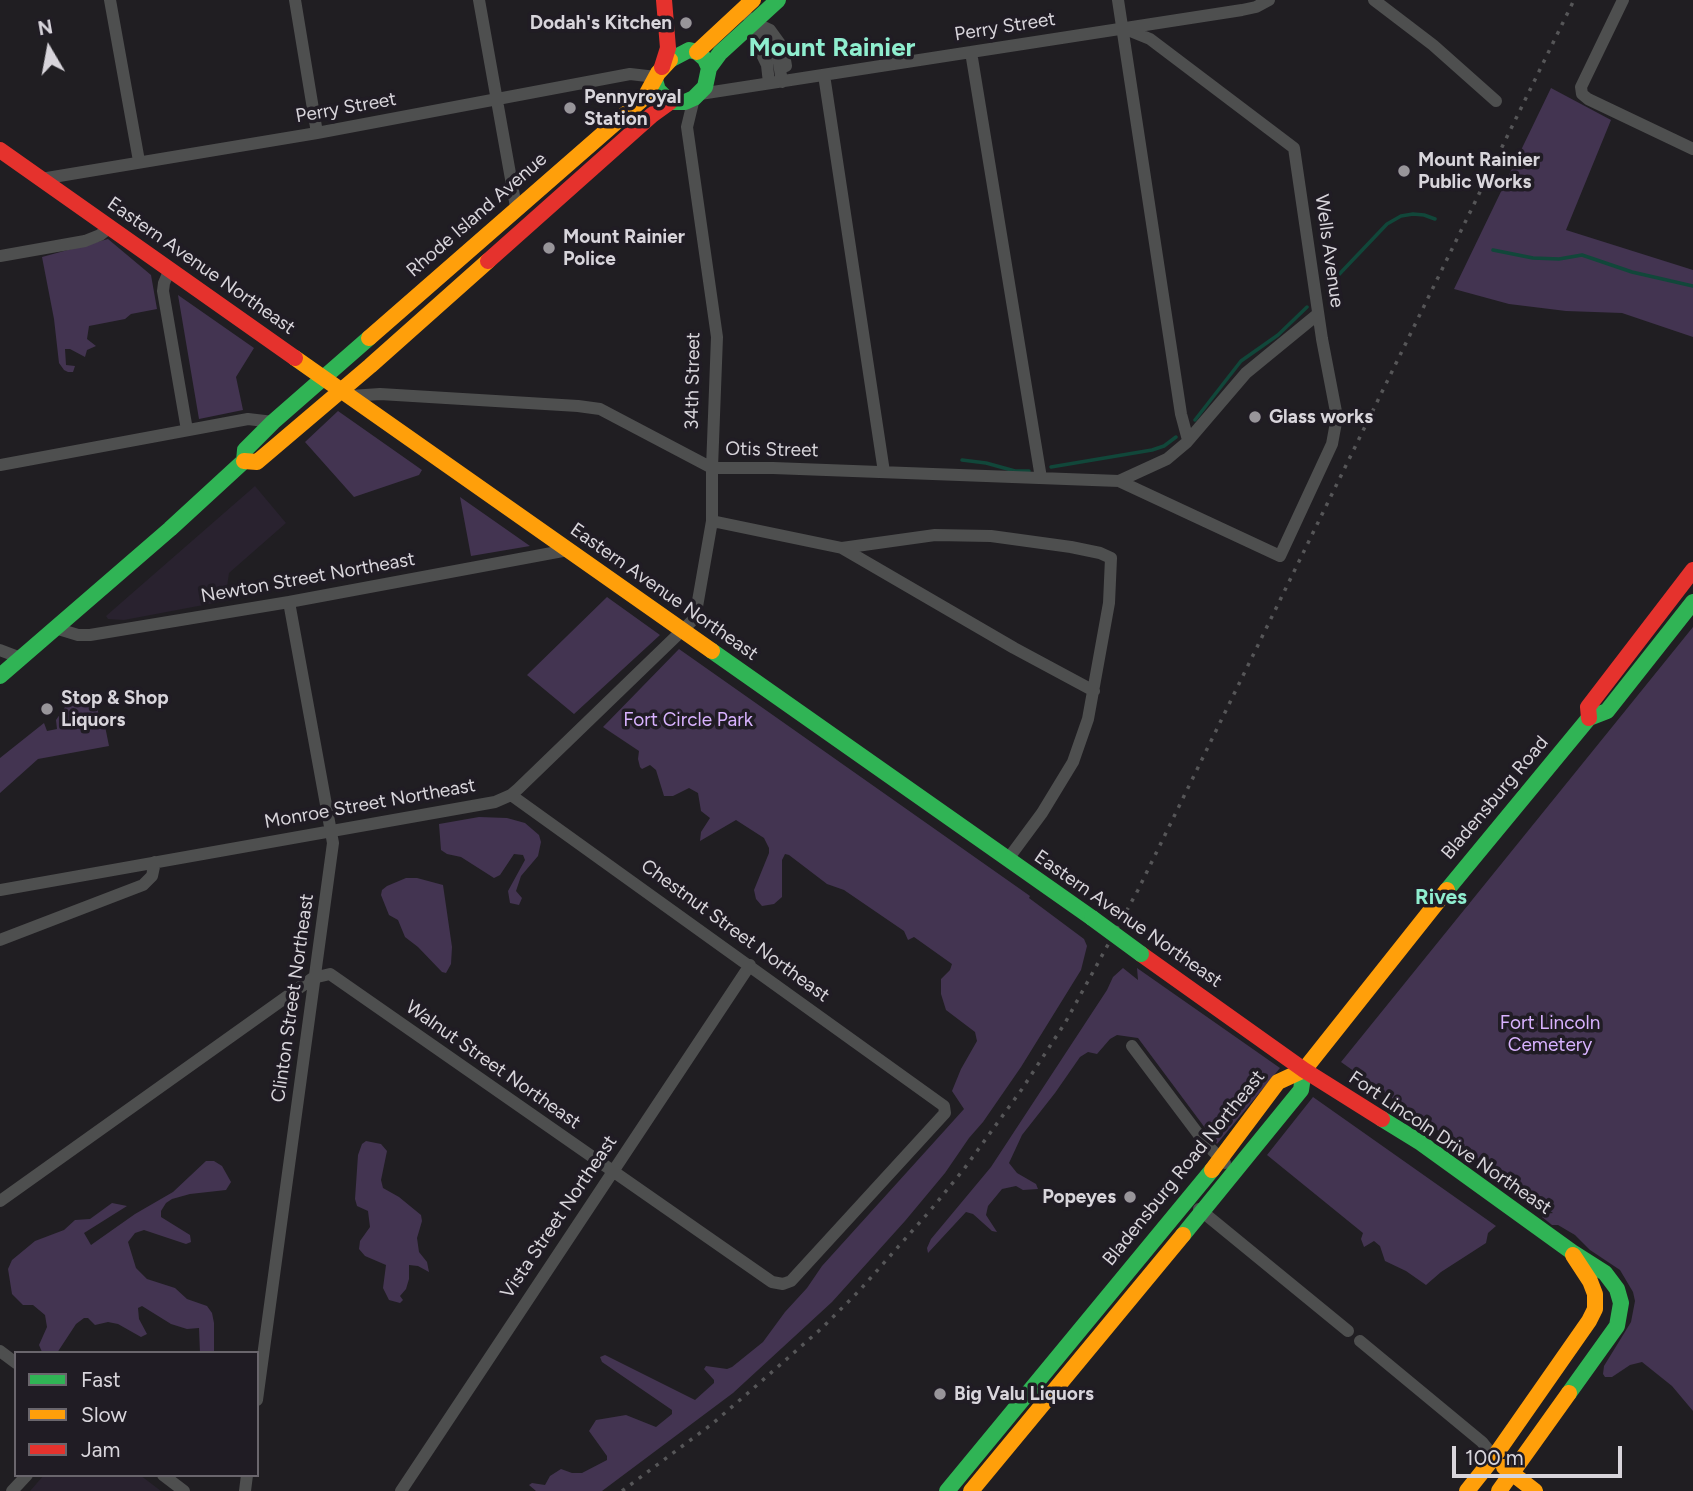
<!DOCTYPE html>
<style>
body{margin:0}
#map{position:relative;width:1693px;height:1491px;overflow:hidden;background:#201e22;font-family:Figtree,sans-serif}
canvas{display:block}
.legend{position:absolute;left:14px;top:1351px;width:245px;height:126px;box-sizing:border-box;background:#201c24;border:2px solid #6a666d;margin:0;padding:9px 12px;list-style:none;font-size:21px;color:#d8d5db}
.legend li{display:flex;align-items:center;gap:14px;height:35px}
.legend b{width:35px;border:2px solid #6a666d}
.north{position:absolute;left:14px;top:14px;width:70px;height:70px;-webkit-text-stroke:5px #201c24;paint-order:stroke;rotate:350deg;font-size:19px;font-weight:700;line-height:28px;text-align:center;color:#d8d5db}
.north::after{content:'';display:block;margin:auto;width:24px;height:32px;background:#d8d5db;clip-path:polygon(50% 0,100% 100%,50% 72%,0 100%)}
.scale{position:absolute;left:1452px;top:1446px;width:170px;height:32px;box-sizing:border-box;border:4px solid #d8d5db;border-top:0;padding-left:9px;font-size:21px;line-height:24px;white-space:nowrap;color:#d8d5db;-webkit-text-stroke:5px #201c24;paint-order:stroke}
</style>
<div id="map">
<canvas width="1693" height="1491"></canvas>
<ul class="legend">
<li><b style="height:9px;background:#30b455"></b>Fast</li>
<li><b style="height:9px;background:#ff9f0a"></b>Slow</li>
<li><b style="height:9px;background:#e5322d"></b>Jam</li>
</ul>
<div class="north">N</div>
<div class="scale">100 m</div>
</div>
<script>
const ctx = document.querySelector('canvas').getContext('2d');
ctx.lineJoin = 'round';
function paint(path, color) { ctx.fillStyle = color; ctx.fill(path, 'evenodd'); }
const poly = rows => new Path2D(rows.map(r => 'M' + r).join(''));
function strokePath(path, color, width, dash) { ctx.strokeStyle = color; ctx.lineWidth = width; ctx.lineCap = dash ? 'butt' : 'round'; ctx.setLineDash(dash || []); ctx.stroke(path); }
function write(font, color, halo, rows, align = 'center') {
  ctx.font = font + ' Figtree,sans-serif'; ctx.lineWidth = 7; ctx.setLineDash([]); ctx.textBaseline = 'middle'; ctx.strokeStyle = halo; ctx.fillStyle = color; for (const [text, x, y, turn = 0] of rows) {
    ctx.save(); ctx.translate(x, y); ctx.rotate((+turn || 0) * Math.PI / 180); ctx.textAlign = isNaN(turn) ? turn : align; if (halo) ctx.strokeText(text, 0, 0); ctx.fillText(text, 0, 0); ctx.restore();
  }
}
const built = poly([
 [255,486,286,523,229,573,227,587,230,600,124,620,108,619,106,616],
 [44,1475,140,1475,161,1491,30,1491]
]);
const green = poly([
 [1551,88,1611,120,1566,230,1693,270,1693,337,1622,313,1566,311,1509,304,1454,289],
 [108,239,151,275,157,309,131,314,125,319,89,326,87,339,96,346,87,350,85,357,70,349,65,349,66,365,75,366,73,372,68,372,64,370,59,363,54,319,42,257],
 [178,295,254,348,236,377,243,410,199,419],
 [338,411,422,470,419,475,354,497,305,442],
 [460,497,530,546,471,556],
 [607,597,660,635,574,714,527,675],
 [1693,627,1693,1411,1672,1386,1642,1362,1630,1365,1612,1377,1605,1377,1603,1374,1604,1366,1631,1322,1635,1301,1633,1292,1620,1270,1590,1250,1575,1235,1558,1225,1552,1225,1542,1217,1544,1214,1553,1213,1531,1196,1341,1062],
 [679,649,1030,896,1029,898,1084,939,1087,946,1081,970,1021,1067,983,1122,969,1138,945,1173,905,1221,832,1302,733,1393,602,1491,536,1491,529,1485,532,1483,545,1485,550,1476,561,1469,572,1473,582,1473,607,1460,607,1456,589,1431,596,1420,626,1415,656,1427,672,1414,672,1410,602,1362,600,1357,605,1355,695,1400,714,1383,714,1380,704,1369,706,1366,727,1369,732,1367,763,1342,785,1312,807,1288,822,1266,964,1109,952,1091,961,1069,977,1041,975,1032,946,1010,941,994,941,979,950,970,952,964,914,937,908,940,904,931,844,890,827,884,789,855,785,854,782,860,782,897,774,904,762,906,756,899,754,890,769,853,769,848,764,838,736,820,700,841,701,832,710,818,701,811,698,793,689,788,673,796,664,796,656,770,650,765,642,769,640,767,638,759,639,751,603,727],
 [93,690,99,716,104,721,109,746,38,759,0,793,0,758,44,723,47,731,57,729,56,720,65,707],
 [479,817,507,818,525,823,539,835,541,842,538,856,521,876,516,891,522,898,519,905,510,903,508,891,525,860,523,855,514,854,500,875,494,878,461,857,447,854,441,850,439,824],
 [406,878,417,878,443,885,452,947,451,964,446,973,442,972,418,947,405,937,398,920,389,915,381,895,382,890,387,886],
 [1123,968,1138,980,1137,968,1280,1068,1217,1144,1138,1038,1117,1035,1110,1039,1097,1054,1088,1052,1080,1057,1055,1093,1022,1135,1009,1163,1017,1173,1036,1184,1038,1189,1023,1190,1016,1186,1002,1189,988,1206,986,1215,997,1232,992,1231,973,1214,966,1212,928,1253,927,1248,931,1239,991,1167,1107,990,1113,977],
 [1313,1097,1496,1226,1488,1233,1486,1243,1441,1272,1426,1285,1406,1271,1385,1261,1380,1246,1374,1241,1364,1247,1361,1239,1363,1233,1267,1155],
 [366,1141,381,1144,387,1151,381,1180,383,1188,399,1197,421,1215,422,1221,417,1238,419,1252,427,1262,429,1272,418,1266,409,1265,409,1279,406,1289,400,1296,403,1300,400,1303,389,1300,383,1288,386,1265,365,1256,359,1249,360,1241,370,1227,368,1211,357,1206,355,1199,358,1155,362,1144],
 [206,1161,214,1161,222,1166,231,1182,226,1190,190,1194,172,1199,166,1203,161,1211,161,1217,190,1235,191,1242,186,1244,144,1230,135,1233,128,1242,136,1268,147,1279,175,1288,187,1299,207,1306,212,1313,214,1323,214,1353,200,1353,199,1328,187,1329,171,1324,142,1306,138,1308,139,1319,147,1334,141,1337,118,1324,108,1322,95,1325,88,1318,84,1318,76,1324,57,1353,42,1352,39,1345,47,1327,45,1315,33,1305,23,1305,12,1294,8,1269,12,1260,35,1241,64,1230,75,1220,90,1219,112,1203,127,1206,84,1233,91,1245,135,1214,173,1192]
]);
const stream = poly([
 [1493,250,1533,258,1559,259,1582,255,1632,272,1693,286],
 [1328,286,1387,224,1401,216,1413,214,1424,215,1435,219],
 [1195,420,1241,361,1278,335,1307,307],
 [962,460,986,463,1015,471,1029,471],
 [1051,467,1152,450,1164,446,1176,437]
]);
const street = poly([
 [110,0,139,161],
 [295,0,317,133],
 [479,0,516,207],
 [1118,0,1181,414,1188,440],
 [1374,0,1433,45,1496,101],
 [1623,0,1581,87,1582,94,1588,99,1693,149],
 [749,18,774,51,779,63,782,82],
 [757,24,770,30,783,48,786,66],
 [754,26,756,42,767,65,769,83],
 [971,52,1041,478],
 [824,75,884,472],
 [700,94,1242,10,1256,7,1269,0],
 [41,179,317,133,630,74,656,77],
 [0,256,85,241,100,235,110,227],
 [170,269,164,283,163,291,187,430],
 [351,396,380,394,578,406,600,409,712,468,773,468,1119,481,1280,556,1332,444,1337,417,1322,339,1294,148,1150,39,1123,28],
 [0,465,248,419,273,422],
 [1119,481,1167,459,1186,443,1246,373,1318,314],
 [712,521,842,548,1014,648,1094,691],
 [842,548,935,535,991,536,1071,547,1100,553,1111,558,1109,603,1088,719,1073,762,1042,813,1008,859],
 [55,628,78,635,90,635,289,602,568,550],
 [0,650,21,658],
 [0,890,495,802,511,795,518,789,695,618,712,521,712,468,717,337,687,127,694,98],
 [0,940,143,885,152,876,155,862],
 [1132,1046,1205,1143,1225,1163],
 [0,1201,313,978,330,974,772,1282,783,1284,791,1281,945,1113,944,1106,511,795],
 [1199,1209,1348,1331],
 [1360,1341,1482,1442,1494,1457],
 [0,1351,16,1363],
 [257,1400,333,843,289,602],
 [163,1475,184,1491],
 [12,1491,27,1475],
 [245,1491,247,1475],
 [401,1491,750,965]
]);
const fast = poly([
 [709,68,720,53,778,0],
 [655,80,658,90,670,102,685,102,694,98,705,87,709,68,705,59,697,52,689,50,670,60],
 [712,651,1092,918],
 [0,676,170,529,244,461,245,450,273,422,369,338],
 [1447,890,1589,718,1607,711,1693,602],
 [1382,1119,1421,1143,1572,1252,1605,1273,1617,1289,1621,1303,1617,1326,1569,1393],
 [1183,1235,1301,1090,1304,1070],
 [947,1491,1212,1170]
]);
const slow = poly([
 [697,52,753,0],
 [369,338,645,97,658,73,670,60],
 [295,358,712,651],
 [244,461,257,462,370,366,488,261],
 [1212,1170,1278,1082,1304,1070,1447,890],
 [1504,1467,1535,1491],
 [971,1491,1183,1235],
 [1467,1491,1494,1457,1589,1321,1595,1309,1595,1294,1590,1281,1573,1255],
 [1499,1491,1569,1393]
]);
const jam = poly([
 [662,67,668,48,664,0],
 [0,150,295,358],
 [488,261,652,115,670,102],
 [1589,718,1588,707,1693,570],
 [1141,954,1304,1070,1382,1119]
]);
const rail = poly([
 [622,1491,712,1424,748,1393,822,1328,859,1291,929,1212,964,1169,1022,1089,1065,1023,1138,890,1574,0]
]);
const fastBridge = poly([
 [1092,918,1141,954]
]);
const markers = [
 [686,23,7,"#98959a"],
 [570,108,7,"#98959a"],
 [1404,171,7,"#98959a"],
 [549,248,7,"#98959a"],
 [1255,417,7,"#98959a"],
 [47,709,7,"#98959a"],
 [1130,1197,7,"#98959a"],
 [940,1394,7,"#98959a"]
];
const poiNames = [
 ["Dodah's Kitchen",672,23,"right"],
 ["Pennyroyal",584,97],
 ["Station",584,119],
 ["Mount Rainier",1418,160],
 ["Public Works",1418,182],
 ["Mount Rainier",563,237],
 ["Police",563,259],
 ["Glass works",1269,417],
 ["Stop & Shop",61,698],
 ["Liquors",61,720],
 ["Popeyes",1116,1197,"right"],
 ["Big Valu Liquors",954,1394]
];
const streetNames = [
 ["Perry Street",1005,27,-9],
 ["Perry Street",346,108,-10],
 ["Rhode Island Avenue",477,215,-41],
 ["Wells Avenue",1329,251,82],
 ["Eastern Avenue Northeast",201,266,35],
 ["34th Street",693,381,-89],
 ["Otis Street",772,450,1],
 ["Newton Street Northeast",308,578,-10],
 ["Eastern Avenue Northeast",664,592,35],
 ["Bladensburg Road",1495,798,-50],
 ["Monroe Street Northeast",370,804,-10],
 ["Eastern Avenue Northeast",1128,919,35],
 ["Chestnut Street Northeast",735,931,36],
 ["Clinton Street Northeast",293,998,-82],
 ["Walnut Street Northeast",493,1065,35],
 ["Fort Lincoln Drive Northeast",1450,1143,34],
 ["Bladensburg Road Northeast",1184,1168,-51],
 ["Vista Street Northeast",559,1217,-56]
];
const parkNames = [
 ["Fort Circle Park",688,720],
 ["Fort Lincoln",1550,1023],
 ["Cemetery",1550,1045]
];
const neighbourhoodNames = [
 ["Rives",1441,898]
];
const districtNames = [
 ["Mount Rainier",832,48]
];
paint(built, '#29222f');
paint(green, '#433451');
strokePath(stream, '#11473a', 3.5);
strokePath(street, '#4e4f4f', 12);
strokePath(fast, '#30b455', 16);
strokePath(slow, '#ff9f0a', 16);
strokePath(jam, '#e5322d', 16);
strokePath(rail, '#565658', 3.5, [3.5, 7]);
strokePath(fastBridge, '#30b455', 16);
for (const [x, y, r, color] of markers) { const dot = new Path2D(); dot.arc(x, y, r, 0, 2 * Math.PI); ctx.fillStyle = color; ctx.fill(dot); strokePath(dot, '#201c24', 2.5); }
write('bold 19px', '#d8d5db', '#201c24', poiNames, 'left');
write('19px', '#d8d5db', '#201c24', streetNames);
write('19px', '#d8b2fe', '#201c24', parkNames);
write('bold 21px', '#8fedcf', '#201c24', neighbourhoodNames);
write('bold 26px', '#8fedcf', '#201c24', districtNames);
</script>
